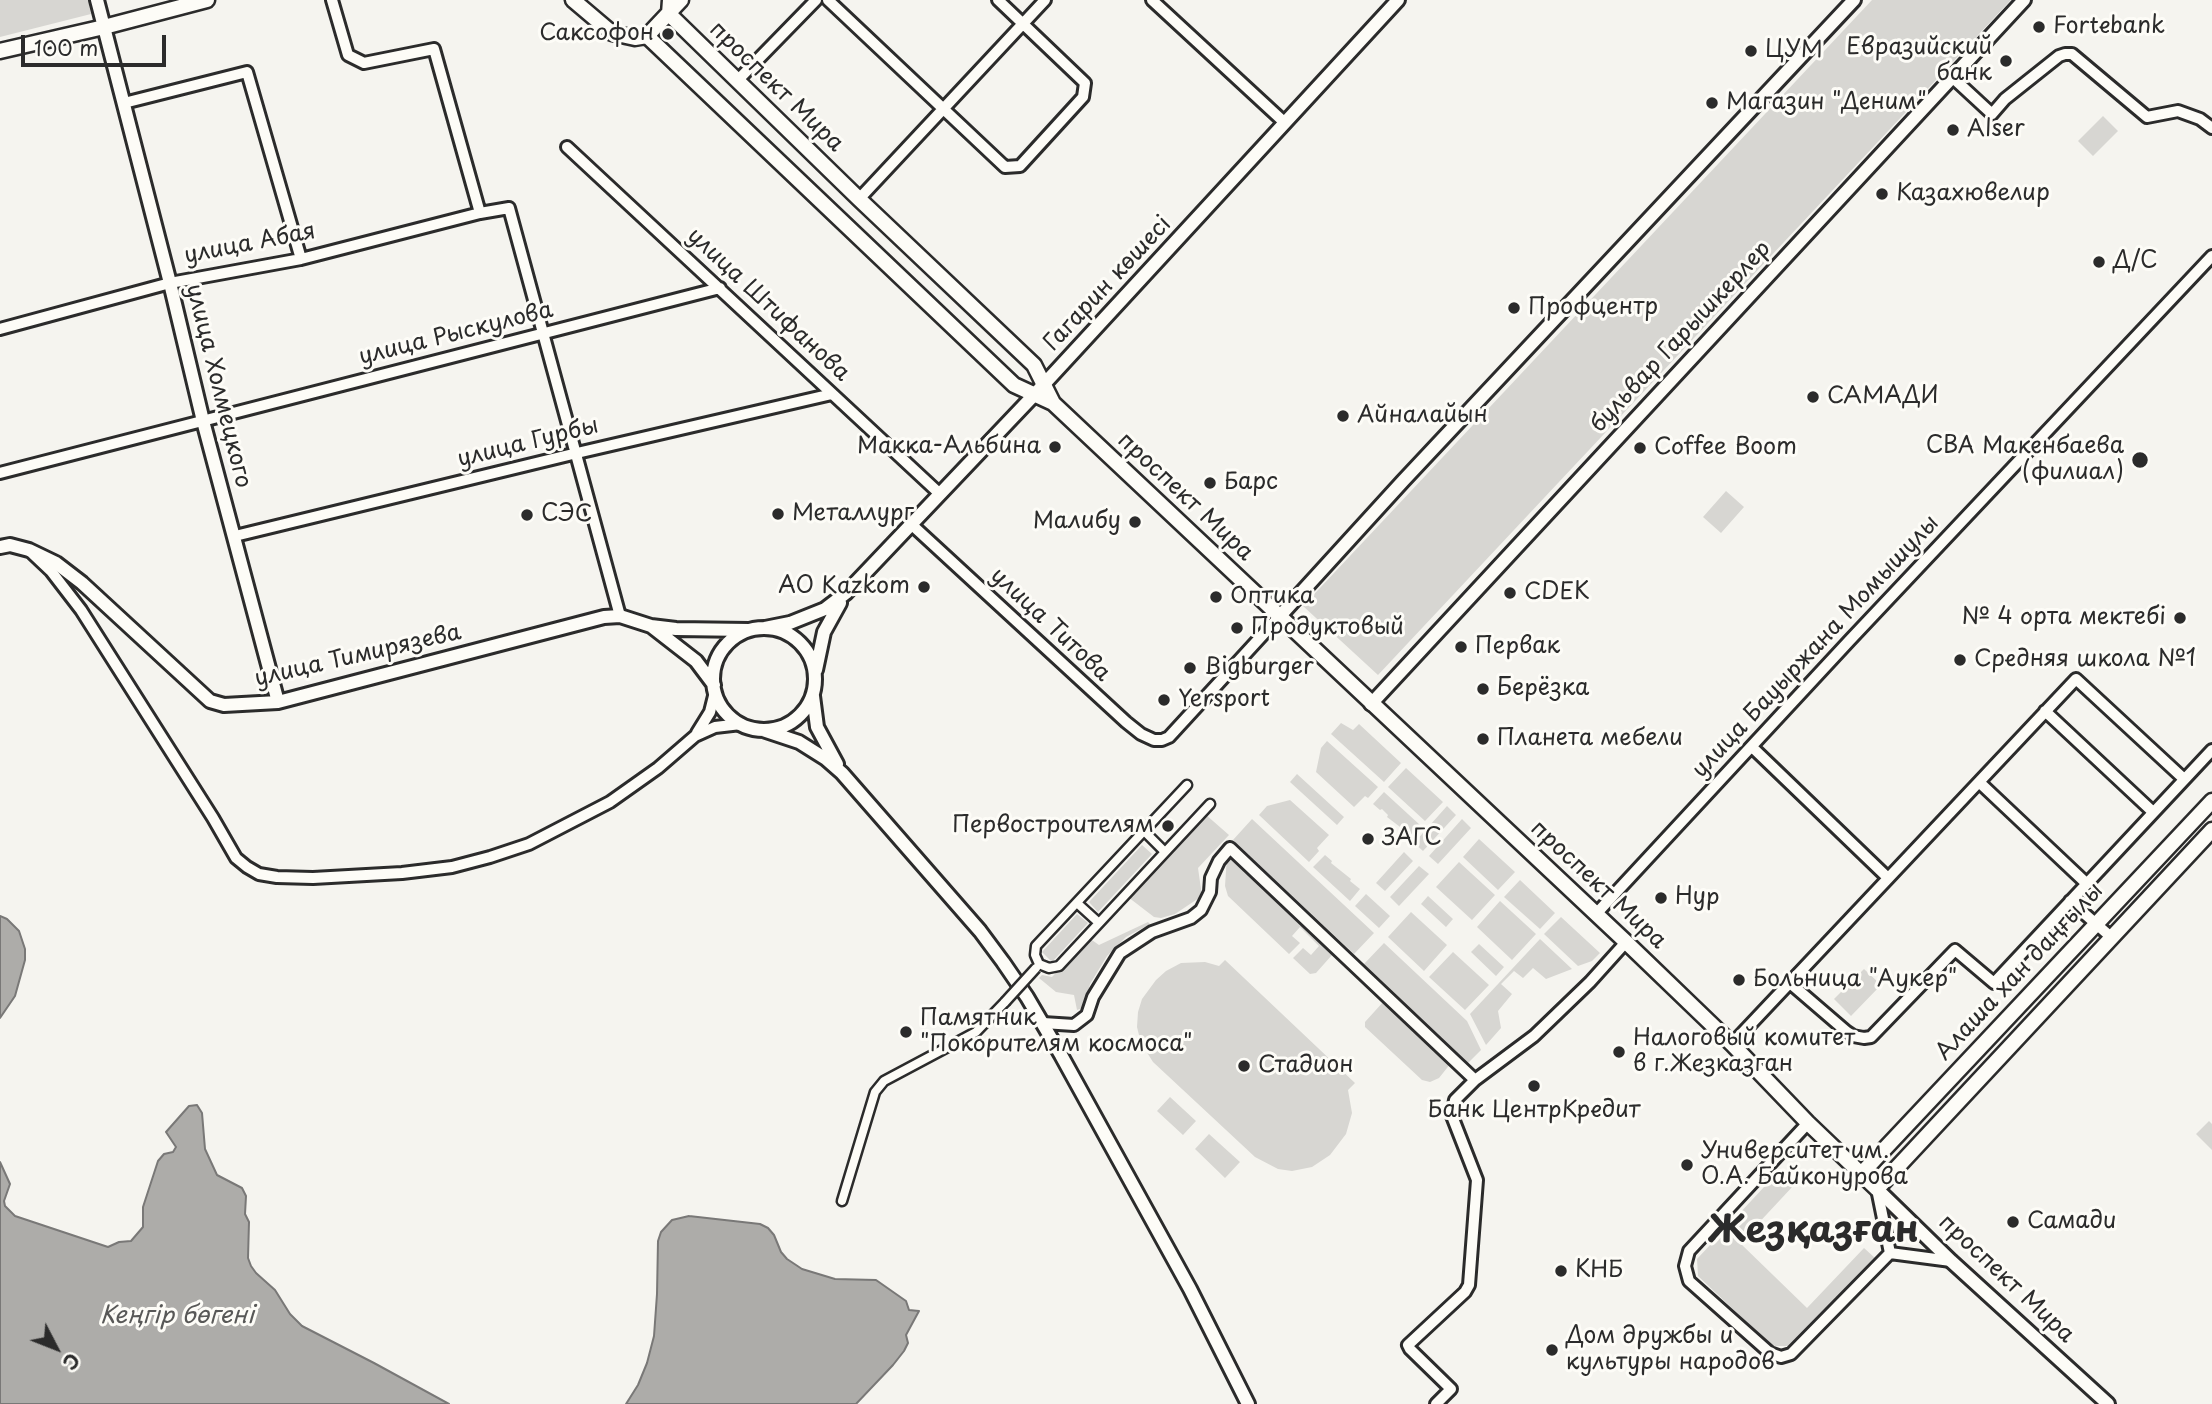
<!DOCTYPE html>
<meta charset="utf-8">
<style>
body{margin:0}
#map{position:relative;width:2212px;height:1404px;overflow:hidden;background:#f5f4ef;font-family:"Playpen Sans",sans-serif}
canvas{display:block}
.north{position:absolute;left:21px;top:1313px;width:70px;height:70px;-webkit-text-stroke:5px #fdfcf7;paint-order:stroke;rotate:132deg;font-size:19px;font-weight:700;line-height:28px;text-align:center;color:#2b2b2b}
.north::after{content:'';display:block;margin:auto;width:24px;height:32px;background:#2b2b2b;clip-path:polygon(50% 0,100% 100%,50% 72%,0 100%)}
.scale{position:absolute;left:21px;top:35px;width:145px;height:32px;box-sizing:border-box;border:4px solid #2b2b2b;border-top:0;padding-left:9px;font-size:21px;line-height:24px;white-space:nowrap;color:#2b2b2b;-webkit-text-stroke:5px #fdfcf7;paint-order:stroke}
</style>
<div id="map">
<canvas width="2212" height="1404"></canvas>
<div class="north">С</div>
<div class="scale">100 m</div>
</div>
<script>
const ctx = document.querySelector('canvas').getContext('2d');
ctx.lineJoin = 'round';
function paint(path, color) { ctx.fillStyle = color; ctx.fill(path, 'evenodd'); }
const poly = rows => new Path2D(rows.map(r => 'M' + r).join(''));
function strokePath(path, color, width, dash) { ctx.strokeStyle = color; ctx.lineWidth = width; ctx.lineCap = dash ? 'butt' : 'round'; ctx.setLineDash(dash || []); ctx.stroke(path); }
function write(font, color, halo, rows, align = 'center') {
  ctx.font = font + ' "Playpen Sans",sans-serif'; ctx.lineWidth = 6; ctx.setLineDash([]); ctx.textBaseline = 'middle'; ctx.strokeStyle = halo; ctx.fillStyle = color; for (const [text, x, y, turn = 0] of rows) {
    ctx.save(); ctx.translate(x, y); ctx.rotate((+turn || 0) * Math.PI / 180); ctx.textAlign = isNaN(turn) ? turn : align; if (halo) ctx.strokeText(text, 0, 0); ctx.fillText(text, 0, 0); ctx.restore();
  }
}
const green = poly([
 [0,0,88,0,91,14,0,37],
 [1872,0,2011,0,1378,675,1303,606],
 [2103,116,2118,131,2093,156,2078,141],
 [1726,491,1744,507,1721,533,1703,517],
 [1341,723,1353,730,1359,724,1401,763,1384,782,1331,734],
 [1327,741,1378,787,1368,798,1365,796,1354,807,1316,772,1321,748],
 [1406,768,1443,802,1425,821,1388,787],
 [1297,774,1344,817,1337,825,1290,782],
 [1384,792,1420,825,1409,837,1408,833,1387,817,1388,815,1382,809,1380,810,1373,804],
 [1290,800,1329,835,1317,848,1319,851,1309,862,1259,815,1267,806],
 [1447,806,1456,815,1423,851,1414,843],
 [1205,814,1229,835,1198,868,1202,896,1175,914,1161,918,1154,917,1128,897],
 [1252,819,1374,933,1354,954,1233,840],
 [1462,819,1471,828,1438,864,1429,856],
 [1479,839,1515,872,1498,890,1463,857],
 [1142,845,1152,854,1098,912,1089,902],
 [1404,852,1413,861,1385,891,1376,883],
 [1229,854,1332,951,1332,955,1316,973,1310,974,1293,958,1303,948,1311,955,1319,946,1300,927,1292,936,1300,943,1289,954,1228,896,1225,886,1227,856],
 [1325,855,1332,861,1331,863,1351,879,1350,881,1360,889,1350,901,1313,867],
 [1459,862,1495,895,1472,920,1436,887],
 [1419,866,1429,874,1399,906,1390,897],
 [1520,880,1555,913,1540,929,1504,897],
 [1366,894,1390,916,1379,928,1355,906],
 [1428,896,1453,919,1446,927,1421,904],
 [1500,901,1536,934,1512,960,1477,927],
 [1411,912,1447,945,1424,971,1388,937],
 [1077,914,1088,923,1052,962,1042,952],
 [1561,917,1600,953,1592,961,1578,966,1544,934],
 [1148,922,1150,924,1126,937,1107,956,1090,984,1085,1005,1080,1009,1077,1010,1074,995,1056,992,1039,978,1042,975,1052,977,1089,938,1099,945],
 [1540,939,1572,969,1546,979,1533,968,1523,978,1514,971,1501,984,1512,994,1498,1011,1501,1028,1486,1045,1470,1014],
 [1384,943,1467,1021,1481,1050,1468,1063,1463,1064,1364,968,1364,966,1399,997,1364,964],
 [1479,944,1504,967,1496,976,1471,952],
 [1453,952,1489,985,1465,1010,1429,977],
 [1225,960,1355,1083,1348,1090,1352,1113,1346,1134,1330,1155,1312,1167,1292,1171,1278,1169,1255,1157,1153,1062,1141,1043,1137,1027,1138,1012,1142,999,1156,980,1166,971,1181,963,1205,962,1219,966],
 [1864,969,1881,985,1851,1016,1834,999],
 [1384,1001,1451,1063,1439,1078,1430,1082,1422,1080,1365,1027,1365,1022],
 [1170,1097,1196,1121,1183,1135,1157,1111],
 [2209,1121,2212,1124,2212,1150,2196,1134],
 [1209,1134,1240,1162,1225,1178,1195,1149],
 [1778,1172,1794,1185,1740,1243,1807,1308,1864,1248,1875,1258,1791,1346,1772,1346,1698,1276,1697,1259]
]);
const water = poly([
 [0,916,7,919,19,931,25,949,25,960,15,996,0,1018,0,916],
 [197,1105,202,1113,205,1149,217,1175,242,1188,246,1196,245,1214,249,1222,248,1258,251,1266,256,1273,275,1290,290,1314,302,1326,374,1363,449,1404,0,1404,0,1162,10,1184,4,1201,5,1206,15,1216,108,1247,119,1242,131,1241,143,1227,143,1207,158,1161,164,1154,173,1152,176,1147,166,1132,189,1106,197,1105],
 [689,1216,760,1224,768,1228,774,1235,781,1252,787,1259,802,1269,835,1279,876,1280,906,1301,909,1310,919,1311,906,1335,908,1343,904,1351,893,1365,856,1404,626,1404,638,1385,647,1363,654,1336,657,1294,658,1241,661,1232,672,1220,689,1216]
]);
const pedestrian = poly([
 [1187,785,1036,946,1035,955,1039,964,1049,968,1059,966,1210,804],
 [1144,831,1165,852],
 [1077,903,1099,923],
 [842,1201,875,1092,884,1081,976,1032,1005,1002]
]);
const minor = poly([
 [332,0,348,55,364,63,434,49,480,213],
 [828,0,1005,167,1020,166,1083,97,1085,83,998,0],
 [1152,0,1284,122],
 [1952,77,1992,114,2005,99,2059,56,2065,54,2072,54,2147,117,2178,111,2200,119,2212,128],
 [737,81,816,0],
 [124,103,247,72,301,259],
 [567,147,940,494],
 [859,199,1045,0],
 [0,329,170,283,301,259,480,213,509,208,620,616],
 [0,473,720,288],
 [911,524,1126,722,1141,734,1154,740,1162,740,1169,737,1279,617],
 [235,536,577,453,832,394],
 [33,554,51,571,81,610,213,818,236,858,247,867,259,874,277,877,313,878,402,873,452,867,490,857,529,844,610,802,658,768,695,736,715,727,741,724],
 [2045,711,2153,812],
 [697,733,710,712,715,692],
 [1752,747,1888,878],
 [1979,782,2086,883],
 [2070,901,2111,937],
 [1596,914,1850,640,2212,256],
 [1790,983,1847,1032,1853,1036,1864,1038,1871,1037,1955,950,1994,983,2212,750],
 [1043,1023,1074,1025,1087,1015,1093,997,1120,953,1152,932,1191,918,1201,910,1210,892,1211,878,1219,861,1230,848,1475,1080],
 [1732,1044,2076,679,2184,779],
 [1808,1123,1689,1251,1685,1266,1689,1281,1770,1353,1781,1357,1791,1354,1890,1253],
 [1877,1189,1890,1253,1951,1261],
 [1436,1404,1451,1389,1410,1349,1408,1345,1465,1292,1469,1285,1477,1180,1452,1116,1455,1100,1475,1080,1534,1036,1590,982,1626,942]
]);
const tertiary = poly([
 [97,0,170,283,203,421,278,702],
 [0,547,10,545,29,550,56,563,82,583,210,701,224,705,278,702,604,617,620,616,651,626,676,629,749,630],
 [1279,617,1403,481,1854,0],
 [651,626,696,661,714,685],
 [765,628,790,623,825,609,846,593,1034,395,1398,0],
 '713 679a51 51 0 1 1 102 0a51 51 0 1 1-102 0Z',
 [816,670,824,632,840,603],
 [813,696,817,727,837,764],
 [1371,704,2024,0],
 [763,730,799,742,826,759,842,773,980,931,1003,962,1027,997,1061,1055,1190,1289,1248,1404],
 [1877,1189,1951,1261,2108,1404]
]);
const secondary = poly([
 [573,0,612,33,635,38,647,36],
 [670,0,669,14,859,199,1034,365,1053,403],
 [647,36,1014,385,1053,403,1626,942,1732,1044,1808,1123,1877,1189,2212,830],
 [647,36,681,0],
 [0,51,104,27,207,0],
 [1861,1174,2212,801]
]);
const pedestrianBridge = poly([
 [1005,1002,1036,968]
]);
const markers = [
 [2039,27,7,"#2b2b2b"],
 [668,34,7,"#2b2b2b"],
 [1751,51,7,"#2b2b2b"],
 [2006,61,7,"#2b2b2b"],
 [1712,103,7,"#2b2b2b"],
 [1953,130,7,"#2b2b2b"],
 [1882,194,7,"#2b2b2b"],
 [2099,262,7,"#2b2b2b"],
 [1514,308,7,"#2b2b2b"],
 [1813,397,7,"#2b2b2b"],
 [1343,416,7,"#2b2b2b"],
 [1055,447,7,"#2b2b2b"],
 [1640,448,7,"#2b2b2b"],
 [2140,460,9,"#2b2b2b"],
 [1210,483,7,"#2b2b2b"],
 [778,514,7,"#2b2b2b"],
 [527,515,7,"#2b2b2b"],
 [1135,522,7,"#2b2b2b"],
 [924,587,7,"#2b2b2b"],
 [1510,593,7,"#2b2b2b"],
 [1216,597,7,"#2b2b2b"],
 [2180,618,7,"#2b2b2b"],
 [1237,628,7,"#2b2b2b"],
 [1461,647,7,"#2b2b2b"],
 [1960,660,7,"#2b2b2b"],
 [1190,668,7,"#2b2b2b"],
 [1483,689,7,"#2b2b2b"],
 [1164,700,7,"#2b2b2b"],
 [1483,739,7,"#2b2b2b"],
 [1168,826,7,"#2b2b2b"],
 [1368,839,7,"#2b2b2b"],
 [1661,898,7,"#2b2b2b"],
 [1739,980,7,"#2b2b2b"],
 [906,1032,7,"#2b2b2b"],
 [1619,1052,7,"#2b2b2b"],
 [1244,1066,7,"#2b2b2b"],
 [1534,1086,7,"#2b2b2b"],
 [1687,1165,7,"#2b2b2b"],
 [2013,1222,7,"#2b2b2b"],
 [1561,1271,7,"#2b2b2b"],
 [1552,1350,7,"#2b2b2b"]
];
const poiNames = [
 ["Fortebank",2053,27],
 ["Саксофон",654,34,"right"],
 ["Евразийский",1992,48,"right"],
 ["банк",1992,74,"right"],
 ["ЦУМ",1765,51],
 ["Магазин \"Деним\"",1726,103],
 ["Alser",1967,130],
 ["Казахювелир",1896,194],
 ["Д/С",2113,262],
 ["Профцентр",1528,308],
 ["САМАДИ",1827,397],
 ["Айналайын",1357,416],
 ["Макка-Альбина",1041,447,"right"],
 ["СВА Макенбаева",2124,447,"right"],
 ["(филиал)",2124,473,"right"],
 ["Coffee Boom",1654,448],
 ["Барс",1224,483],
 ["Металлург",792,514],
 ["СЭС",541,515],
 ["Малибу",1121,522,"right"],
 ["AO Kazkom",910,587,"right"],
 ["CDEK",1524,593],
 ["Оптика",1230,597],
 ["№ 4 орта мектебі",2166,618,"right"],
 ["Продуктовый",1251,628],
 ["Первак",1475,647],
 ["Средняя школа №1",1974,660],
 ["Bigburger",1204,668],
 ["Берёзка",1497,689],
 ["Yersport",1178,700],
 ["Планета мебели",1497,739],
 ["Первостроителям",1154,826,"right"],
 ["ЗАГС",1382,839],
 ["Нур",1675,898],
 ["Больница \"Аукер\"",1753,980],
 ["Памятник",920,1019],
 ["\"Покорителям космоса\"",920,1045],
 ["Налоговый комитет",1633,1039],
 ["в г.Жезказган",1633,1065],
 ["Стадион",1258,1066],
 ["Банк ЦентрКредит",1534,1111,"center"],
 ["Университет им.",1701,1152],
 ["О.А. Байконурова",1701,1178],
 ["Самади",2027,1222],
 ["КНБ",1575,1271],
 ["Дом дружбы и",1566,1337],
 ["культуры народов",1566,1363]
];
const streetNames = [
 ["проспект Мира",776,87,44],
 ["улица Абая",250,244,-11],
 ["Гагарин көшесі",1108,284,-47],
 ["улица Штифанова",768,305,43],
 ["улица Рыскулова",456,334,-14],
 ["бульвар Гарышкерлер",1681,337,-47],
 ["улица Холмецкого",218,386,76],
 ["улица Гурбы",528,443,-14],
 ["проспект Мира",1185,497,43],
 ["улица Титова",1050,625,43],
 ["улица Бауыржана Момышулы",1816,647,-47],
 ["улица Тимирязева",358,656,-13],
 ["проспект Мира",1598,885,43],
 ["Алаша хан даңғылы",2020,972,-47],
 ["проспект Мира",2006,1279,43]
];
const waterNames = [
 ["Кеңгір бөгені",177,1316]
];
const townNames = [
 ["Жезқазған",1813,1232]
];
paint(green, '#d7d6d2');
paint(water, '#adaca9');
strokePath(water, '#797877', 2);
strokePath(pedestrian, '#2b2b2b', 13);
strokePath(minor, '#2b2b2b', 16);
strokePath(tertiary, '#2b2b2b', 18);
strokePath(secondary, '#2b2b2b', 19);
strokePath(pedestrian, '#fdfcf7', 8);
strokePath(minor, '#fdfcf7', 10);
strokePath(tertiary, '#fdfcf7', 12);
strokePath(secondary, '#fdfcf7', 14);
strokePath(pedestrianBridge, '#2b2b2b', 13, []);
strokePath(pedestrianBridge, '#fdfcf7', 8);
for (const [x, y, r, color] of markers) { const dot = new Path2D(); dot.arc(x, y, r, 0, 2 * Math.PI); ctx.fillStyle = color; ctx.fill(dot); strokePath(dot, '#fdfcf7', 2.5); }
write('23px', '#2b2b2b', '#fdfcf7', poiNames, 'left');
write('23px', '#2b2b2b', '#fdfcf7', streetNames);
write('italic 24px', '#585857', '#fdfcf7', waterNames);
write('bold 37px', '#2b2b2b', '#fdfcf7', townNames);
</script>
